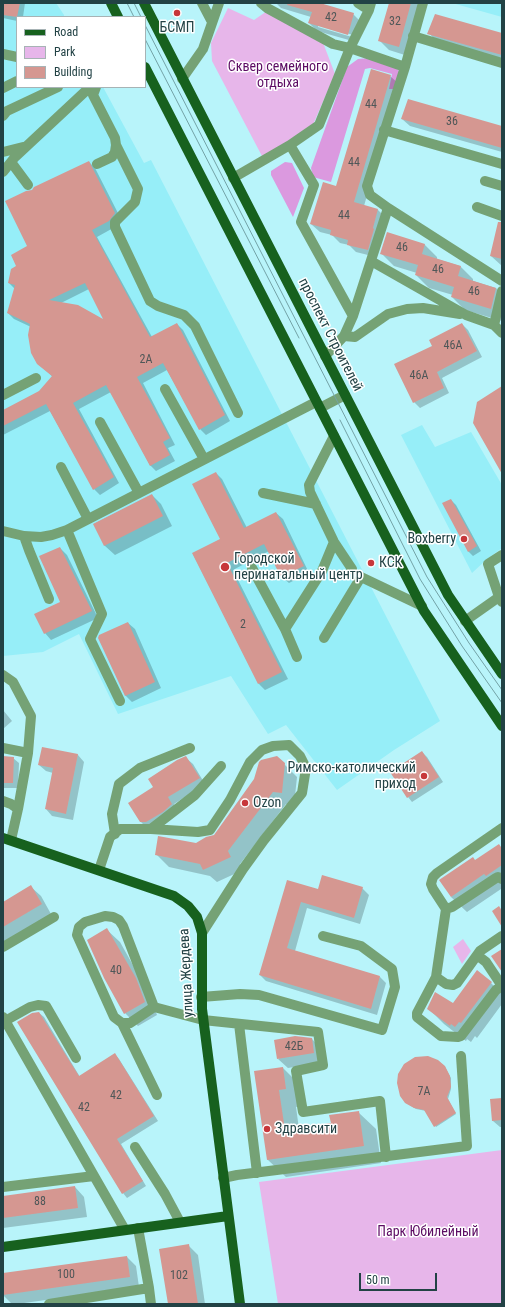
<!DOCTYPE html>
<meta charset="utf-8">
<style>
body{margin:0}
#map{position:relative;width:505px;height:1307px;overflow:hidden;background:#b8f4fa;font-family:"Roboto Condensed",sans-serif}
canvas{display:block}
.frame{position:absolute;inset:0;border:4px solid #224245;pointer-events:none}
.legend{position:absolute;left:16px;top:16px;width:130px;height:72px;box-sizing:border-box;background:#fff;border:1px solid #a7b3b5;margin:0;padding:5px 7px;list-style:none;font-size:12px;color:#224245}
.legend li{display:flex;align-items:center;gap:8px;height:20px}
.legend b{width:20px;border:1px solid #a7b3b5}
.scale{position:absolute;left:359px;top:1273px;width:78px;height:18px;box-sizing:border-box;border:2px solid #224245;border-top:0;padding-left:5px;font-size:12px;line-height:14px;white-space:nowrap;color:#224245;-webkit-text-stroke:3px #fff;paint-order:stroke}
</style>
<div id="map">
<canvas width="505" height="1307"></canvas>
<div class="frame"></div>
<ul class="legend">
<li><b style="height:5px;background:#17611e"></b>Road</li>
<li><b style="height:11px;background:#e7b6ea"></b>Park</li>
<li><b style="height:11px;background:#d59791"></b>Building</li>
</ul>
<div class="scale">50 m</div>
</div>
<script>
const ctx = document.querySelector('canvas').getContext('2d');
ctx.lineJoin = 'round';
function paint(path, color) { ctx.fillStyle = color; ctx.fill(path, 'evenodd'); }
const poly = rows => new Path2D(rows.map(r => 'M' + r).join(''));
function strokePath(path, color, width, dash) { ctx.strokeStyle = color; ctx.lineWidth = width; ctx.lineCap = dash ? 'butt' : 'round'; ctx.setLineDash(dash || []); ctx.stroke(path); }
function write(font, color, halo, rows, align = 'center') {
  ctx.font = font + ' "Roboto Condensed",sans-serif'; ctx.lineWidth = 3; ctx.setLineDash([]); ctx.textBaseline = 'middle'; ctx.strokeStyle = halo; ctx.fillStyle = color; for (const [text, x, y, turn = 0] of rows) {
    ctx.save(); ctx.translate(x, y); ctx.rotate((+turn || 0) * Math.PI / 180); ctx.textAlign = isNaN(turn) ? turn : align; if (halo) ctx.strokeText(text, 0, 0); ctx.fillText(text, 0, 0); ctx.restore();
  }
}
const built = poly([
 [3,3,56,3,64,15,64,17,17,17,17,87,103,87,144,163,151,160,440,721,394,750,337,790,286,725,268,734,231,676,118,714,79,634,43,652,3,656],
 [452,3,502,3,502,17],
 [422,425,435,447,471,432,502,485,502,548,486,560,472,573,401,435]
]);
const green = poly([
 [228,8,254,20,267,11,322,40,335,74,312,127,263,158,212,61,211,43],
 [463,939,471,951,462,964,453,947],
 [502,1150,502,1304,278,1304,259,1182]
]);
const forest = poly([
 [369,58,395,66,399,71,395,89,389,89,392,74,370,68,365,69,331,182,313,177,311,168,347,67,358,59],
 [285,162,292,163,304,188,293,217,271,175,271,171]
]);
const shadow = poly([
 [3,3,25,3,23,17,17,17,17,21,3,18],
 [276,3,324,3,324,5,353,14,361,22,356,42,317,31,309,23,311,17,281,8],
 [318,25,353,35,352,37,318,27],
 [390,3,423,3,408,56,389,50,380,41],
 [429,33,502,34,502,60,436,41],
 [390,76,399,84,364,206,378,210,386,218,376,257,356,252,349,245,340,243,332,235,320,232,311,224,337,187],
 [402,119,502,127,502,152,410,126],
 [89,162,95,168,121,219,115,227,97,237,152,337,177,324,183,330,230,421,206,435,200,429,167,370,143,383,175,445,168,448,175,461,156,471,150,465,111,392,79,409,119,483,100,495,94,489,50,411,3,435,3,411,39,392,53,377,42,367,31,327,14,319,8,313,15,289,9,283,28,247,32,191],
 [89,289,106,322,61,303],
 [502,234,502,266,491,256],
 [424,244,437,257,437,259,460,266,473,279,473,281,496,288,502,295,502,321,465,310,452,297,453,295,429,288,416,275,417,273,394,266,381,253],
 [462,324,468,330,482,357,442,378,449,393,420,408,414,402,433,346],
 [216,473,222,479,247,528,276,513,283,519,309,573,289,583,282,577,269,551,233,570,288,679,265,690,259,684,193,554,221,539],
 [152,495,161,504,172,526,115,555,105,546,94,524],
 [451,500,456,505,481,551,473,556,468,551],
 [60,548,67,555,98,618,51,640,45,633,61,602],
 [128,623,135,629,161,688,132,702,125,695],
 [3,710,12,721,3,729],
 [43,748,78,755,84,762,73,820,52,816,46,809,53,773,46,771,39,765],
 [422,752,427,757,443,782,412,802,408,797],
 [277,757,297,777,294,805,286,804,240,864,243,870,217,882,210,876,169,867,156,854,196,844,214,836],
 [3,758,13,758,19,763,18,788,3,788],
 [186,758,193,764,205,784,174,804,178,811,148,829,141,822,154,788],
 [499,845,502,848,502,891,501,889,467,912,451,897,476,861],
 [288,881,319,890,362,888,369,895,360,924,307,908,295,951,380,977,386,983,377,1015,266,981,260,975],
 [31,887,41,896,51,914,3,942,3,903],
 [107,930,120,942,148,992,157,1015,138,1026,125,1013],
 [491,983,502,994,502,1004,477,1038,475,1036,471,1042,467,1039,466,1041,444,1024,428,1008,453,1005],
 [39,1013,44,1017,80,1077,115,1055,119,1059,158,1121,121,1144,146,1186,127,1198,123,1193],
 [312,1039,321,1049,323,1062,288,1068,278,1059],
 [445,1067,451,1078,451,1089,448,1099,456,1114,436,1127,426,1111,416,1109,408,1104],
 [283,1068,300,1085,303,1106,296,1107,299,1129,332,1124,358,1112,376,1129,381,1163,286,1177,268,1160,255,1072],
 [502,1099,502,1127,500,1127,493,1121],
 [75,1187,84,1197,87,1217,3,1228,3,1197],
 [188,1245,198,1255,205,1304,169,1304],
 [127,1257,136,1266,139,1287,17,1304,12,1304,3,1295,3,1274]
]);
const building = poly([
 [3,3,20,3,17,17,3,15],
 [288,3,320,3,354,13,348,35,308,23,312,12,287,5],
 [389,3,411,3,399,47,378,41],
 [435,14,502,33,502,55,427,34],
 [371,69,391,75,354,202,378,209,373,228,374,229,368,250,347,245,348,240,330,235,331,230,310,224,323,182,336,186],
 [408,99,502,126,502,148,401,119],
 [89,161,115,213,109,221,92,230,150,337,177,323,225,415,199,430,163,363,137,377,170,438,163,442,170,455,150,466,106,385,73,403,114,477,93,490,46,404,3,426,3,410,39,391,52,376,37,364,31,353,28,335,30,324,7,313,15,285,8,283,11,269,16,266,11,255,27,246,5,201,26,191,32,190,34,187],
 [85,283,103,319,78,305,49,300],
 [498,222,502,222,502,259,490,256],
 [387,232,425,244,422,254,461,266,458,276,496,288,491,309,451,297,454,287,415,275,418,265,380,254],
 [462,323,477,351,437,372,444,388,413,403,394,364,432,346,429,340],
 [502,386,502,474,473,423,477,402],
 [216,472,244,528,276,512,304,566,281,577,264,544,227,563,282,672,258,684,192,553,220,539,192,484],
 [152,494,163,516,104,546,93,524],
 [451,499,477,546,468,552,442,503],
 [60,547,92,611,44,634,34,614,60,602,39,556],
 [128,622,155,682,125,696,98,638,99,635],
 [42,747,78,754,66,814,45,809,53,768,38,765],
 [422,751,439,777,407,798,390,772],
 [3,756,14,757,13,783,3,783],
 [186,756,200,778,168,797,172,804,163,812,146,822,140,822,128,803,153,787,148,779,177,760],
 [277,756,285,763,282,793,273,792,228,851,231,857,203,870,200,864,155,855,158,836,196,843,206,837,214,835,254,779,259,762,261,760],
 [499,844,502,849,502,865,486,876,484,874,451,897,439,880,473,857,475,860],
 [322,875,363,887,354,918,301,902,287,948,380,976,371,1009,259,975,287,880,318,889],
 [31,885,42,904,3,927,3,902],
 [499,906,502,911,502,927,492,911],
 [107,928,136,978,145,1002,124,1014,104,978,87,940],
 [502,949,502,972,491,956],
 [477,970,492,982,461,1023,459,1022,455,1027,451,1024,450,1026,427,1009,435,992,453,1003],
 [39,1012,79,1076,115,1053,154,1116,117,1139,143,1181,122,1194,17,1022,32,1013],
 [295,1036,312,1038,314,1053,277,1059,274,1040],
 [428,1056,438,1060,445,1066,450,1076,451,1087,447,1097,456,1113,434,1127,424,1110,414,1108,405,1103,400,1096,397,1083,398,1074,404,1064,415,1057],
 [283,1067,286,1089,279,1090,285,1130,331,1123,329,1115,359,1111,364,1146,267,1160,254,1071],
 [502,1098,502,1120,492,1121,490,1099],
 [75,1186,78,1208,3,1218,3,1196],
 [189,1244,198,1304,168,1304,159,1249],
 [127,1256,130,1277,3,1295,3,1273]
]);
const minor = poly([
 [202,3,212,22],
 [261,3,267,8,333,44,350,48,405,67],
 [358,3,369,10],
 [413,36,502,63],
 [3,54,17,57],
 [182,79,203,49,219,3],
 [96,87,93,95,115,138,116,145,115,152,112,157,97,164],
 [3,88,17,81],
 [3,116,7,111,58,87],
 [384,130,502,164],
 [116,145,138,189,135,202,115,222,115,227,150,301,158,306,184,315,195,326,238,413],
 [290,145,314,185,301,222,353,316],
 [3,152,23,147],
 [11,162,28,185],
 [3,172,15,157,90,87],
 [233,178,290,145,319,125,350,48,369,10,371,3],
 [485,181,502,186],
 [477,207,502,216],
 [388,208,502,281],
 [371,261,466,315,494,325,502,291],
 [494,325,502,333],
 [344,336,355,337,388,314,407,309,423,308,460,314],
 [325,356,344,336,353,316,388,208,370,195,367,186,405,67,423,3],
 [165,389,204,459],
 [3,395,36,378],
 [320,408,345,395],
 [100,422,139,493],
 [334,436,309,485,310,492,334,542,352,569],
 [61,467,88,519],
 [263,493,316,504],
 [3,531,24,536,41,537,52,535,67,530],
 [24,536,29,550,49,599],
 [252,568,285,629,297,657],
 [499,597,488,564,502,555],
 [465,621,499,597,502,602],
 [285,629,322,571,334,542],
 [324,638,361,577,422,606],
 [3,675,13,682,31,716,28,753,18,809,11,840],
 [120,701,90,639,102,614,67,530,316,402],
 [3,748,28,753],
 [3,801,11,804,18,809],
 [502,828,437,873,433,877,431,884,433,889,446,909,436,977,417,1013,417,1017,441,1036,458,1037,461,1036,496,990,502,986],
 [151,829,195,795,221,766],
 [115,834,112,814,119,784,140,768,190,748],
 [99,870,110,837,120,829,151,829,198,832,210,830,230,800,250,762,262,750,273,746,289,745,300,756,306,768,302,793,264,840,243,869,202,933],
 [446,909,452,907,496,878,498,877,502,879],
 [3,947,54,917],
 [477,955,486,962,502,986],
 [436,977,446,984,453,985,457,983,480,951,502,936],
 [201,997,240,994,259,995,382,1030,395,987,392,969,361,946,323,936],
 [154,1007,123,926,119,920,113,917,105,916,85,922,79,927,77,935,114,1017,122,1023,130,1023,154,1007,203,1020,318,1032,323,1065,296,1071,303,1112,380,1101,386,1157],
 [3,1017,125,1230],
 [5,1021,30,1007,38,1005,46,1006,76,1058],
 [122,1023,157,1095],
 [239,1024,257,1173],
 [135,1147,165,1194,180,1222],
 [223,1178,237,1175,467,1146,461,1056],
 [3,1187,94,1176],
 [149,1288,151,1304],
 [49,1304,149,1288,138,1228]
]);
const major = poly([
 [111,3,118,17],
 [144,3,448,595,502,674],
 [145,67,424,611,502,726],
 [3,838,174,896,188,906,197,917,202,933,202,1009,240,1304],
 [3,1247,228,1216]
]);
const tram = poly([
 [127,3,134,17],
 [134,3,141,17],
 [145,25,427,577,469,643,502,690],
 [145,39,299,338],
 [340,420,420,579,462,646,502,703]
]);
const markers = [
 [177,13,4,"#c7373a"],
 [464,539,4,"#c7373a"],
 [371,563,4,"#c7373a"],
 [225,567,5,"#c7373a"],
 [424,776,4,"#c7373a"],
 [245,803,4,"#c7373a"],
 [267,1129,4,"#c7373a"]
];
const numberNames = [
 ["42",331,18],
 ["32",395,22],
 ["44",371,105],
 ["36",452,122],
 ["44",354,163],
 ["44",344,216],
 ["46",402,248],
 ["46",438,270],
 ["46",474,292],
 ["46А",453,346],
 ["2А",146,360],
 ["46А",419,376],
 ["2",243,625],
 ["40",116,971],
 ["42Б",294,1047],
 ["7А",424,1092],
 ["42",116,1096],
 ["42",84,1108],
 ["88",40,1202],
 ["100",66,1275],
 ["102",179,1276]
];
const poiNames = [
 ["БСМП",177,28,"center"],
 ["Boxberry",456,539,"right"],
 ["Городской",234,559],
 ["перинатальный центр",234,575],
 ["КСК",379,563],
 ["Римско-католический",416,768,"right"],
 ["приход",416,784,"right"],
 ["Ozon",253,803],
 ["Здравсити",275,1129]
];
const parkNames = [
 ["Сквер семейного",278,67],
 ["отдыха",278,83],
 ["Парк Юбилейный",428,1232]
];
const streetNames = [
 ["проспект Строителей",330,335,63],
 ["улица Жердева",187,973,-93]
];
paint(built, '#96eef8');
paint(green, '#e7b6ea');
paint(forest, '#db99df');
paint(shadow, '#0003');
paint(building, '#d59791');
strokePath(minor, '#75a275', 10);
strokePath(major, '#17611e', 10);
strokePath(tram, '#73a2a6', 1);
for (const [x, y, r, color] of markers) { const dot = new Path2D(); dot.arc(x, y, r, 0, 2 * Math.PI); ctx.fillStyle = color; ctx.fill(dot); strokePath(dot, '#fff', 1.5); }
write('12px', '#4f5758', null, numberNames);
write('14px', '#224245', '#fff', poiNames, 'left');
write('14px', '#5c0b63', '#fff', parkNames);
write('14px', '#224245', '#fff', streetNames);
</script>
